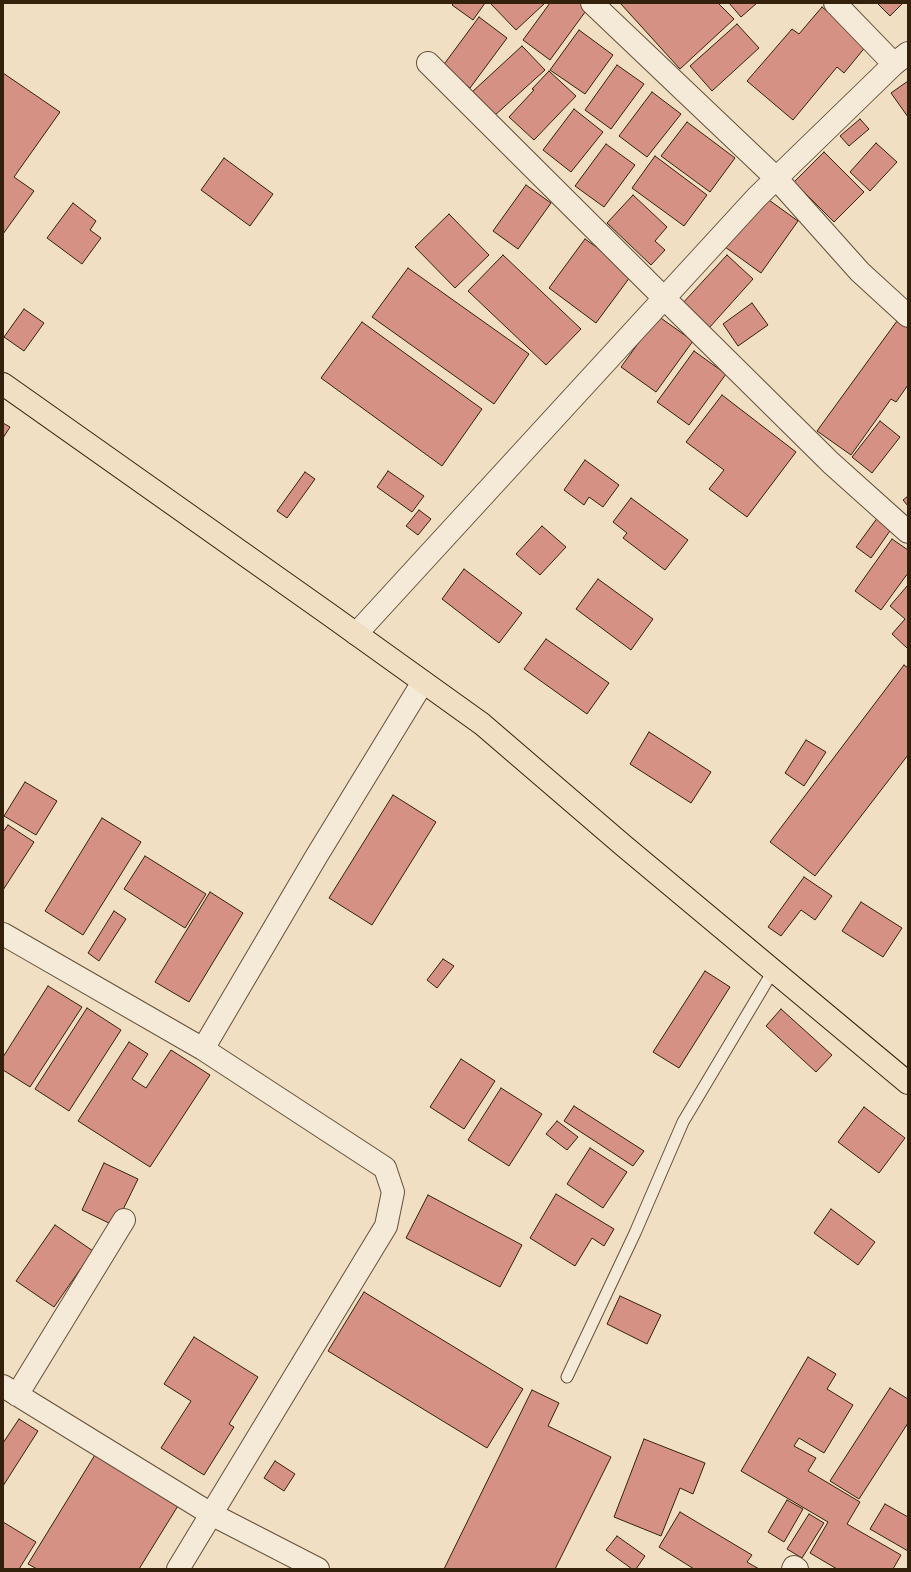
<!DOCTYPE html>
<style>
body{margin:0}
#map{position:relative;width:911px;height:1572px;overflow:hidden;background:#f0dfc2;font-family:"Old Standard TT",serif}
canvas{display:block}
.frame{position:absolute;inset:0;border:4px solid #34210c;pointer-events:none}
</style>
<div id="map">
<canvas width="911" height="1572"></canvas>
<div class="frame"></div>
</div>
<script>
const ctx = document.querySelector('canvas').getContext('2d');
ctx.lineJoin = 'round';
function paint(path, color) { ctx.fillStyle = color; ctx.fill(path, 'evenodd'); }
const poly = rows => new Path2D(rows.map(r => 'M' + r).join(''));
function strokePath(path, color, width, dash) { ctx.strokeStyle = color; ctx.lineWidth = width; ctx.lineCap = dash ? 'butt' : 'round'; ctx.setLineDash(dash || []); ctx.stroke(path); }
const building = poly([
 [454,3,485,3,473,20,452,5,454,3],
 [490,3,545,3,516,30,490,3],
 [550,3,581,3,588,8,550,60,523,40,550,3],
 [620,3,718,3,734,19,680,69,620,3],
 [729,3,757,3,741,17,729,3],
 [877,3,903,3,890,16,877,3],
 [822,7,867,45,844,73,837,67,793,120,747,81,792,29,799,34,822,7],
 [479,17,507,38,470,88,442,67,479,17],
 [737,24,759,48,712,91,690,66,737,24],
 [579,30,613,55,585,94,550,70,579,30],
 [522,46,545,70,494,116,472,92,522,46],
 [617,65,644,84,611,129,585,110,617,65],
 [549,71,576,96,534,140,509,117,534,90,532,89,549,71],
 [3,73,60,112,14,177,34,191,3,234,3,73],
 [908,81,908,117,891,93,908,81],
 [652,92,681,114,647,157,619,136,652,92],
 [574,109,603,132,571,172,543,150,574,109],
 [860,119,869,129,849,146,840,136,860,119],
 [687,122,735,158,710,192,661,156,687,122],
 [876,143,897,162,870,191,850,172,876,143],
 [606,144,635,165,604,207,575,186,606,144],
 [824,152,864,192,834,222,794,182,824,152],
 [655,156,707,195,684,226,632,188,655,156],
 [224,158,273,194,250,226,201,190,224,158],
 [526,185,551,203,518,249,493,231,526,185],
 [633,195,667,227,655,241,665,250,651,265,607,223,633,195],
 [762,195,798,221,761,273,725,247,762,195],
 [73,203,96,221,90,230,101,238,82,264,47,238,73,203],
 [449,214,489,255,455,288,415,247,449,214],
 [585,239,633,273,596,323,549,288,585,239],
 [503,255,581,329,546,365,468,291,503,255],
 [727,255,753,279,709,328,682,304,727,255],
 [408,268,529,354,494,404,372,317,408,268],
 [752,303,768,325,738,346,723,324,752,303],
 [24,309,44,323,24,351,4,337,24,309],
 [658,316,693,341,656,392,621,367,658,316],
 [897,321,908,328,908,385,896,402,891,399,851,455,817,431,897,321],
 [362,322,482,409,442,466,321,378,362,322],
 [694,351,726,374,689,425,657,402,694,351],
 [722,395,796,452,747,517,709,489,724,470,686,442,722,395],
 [880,421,900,437,872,473,852,457,880,421],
 [3,423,10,427,3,438,3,423],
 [585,460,619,485,603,507,589,497,584,505,564,490,585,460],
 [388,471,424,496,412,512,377,487,388,471],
 [305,472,315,479,287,518,277,511,305,472],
 [908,496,908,506,903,500,908,496],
 [631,498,688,540,665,570,623,538,627,533,613,522,631,498],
 [419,510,431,519,418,535,406,526,419,510],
 [878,517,892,528,871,558,856,547,878,517],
 [542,526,566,547,540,575,516,554,542,526],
 [892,539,908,550,908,573,881,610,855,591,892,539],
 [464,569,522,613,499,643,442,599,464,569],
 [598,579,653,619,631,650,576,609,598,579],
 [908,585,908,647,907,648,892,634,905,619,890,606,908,585],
 [546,639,609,683,587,714,524,669,546,639],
 [904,665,908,668,908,755,815,876,770,842,904,665],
 [649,732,711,772,691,803,630,764,649,732],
 [806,740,826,752,804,786,785,773,806,740],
 [25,782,57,801,36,835,4,816,25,782],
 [393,795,436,822,372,925,329,898,393,795],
 [102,818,141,842,83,935,45,911,102,818],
 [8,825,34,842,3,890,3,832,8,825],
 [145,856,206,894,185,928,124,889,145,856],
 [804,877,832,896,815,920,801,910,781,936,768,927,804,877],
 [210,892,243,913,189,1002,155,982,210,892],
 [861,902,902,928,883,957,842,931,861,902],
 [114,911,126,919,99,961,88,953,114,911],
 [443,959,454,966,437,988,427,980,443,959],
 [705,971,730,987,679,1068,653,1052,705,971],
 [48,986,82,1007,30,1087,3,1070,3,1057,48,986],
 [87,1008,121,1030,69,1111,35,1089,87,1008],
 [781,1009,832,1055,816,1072,766,1026,781,1009],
 [129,1042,148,1054,132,1079,146,1088,171,1050,210,1075,150,1167,78,1121,129,1042],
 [461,1059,495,1081,464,1129,430,1107,461,1059],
 [501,1088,542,1114,509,1166,468,1140,501,1088],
 [574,1106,644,1151,633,1166,564,1121,574,1106],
 [864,1107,905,1138,879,1173,838,1142,864,1107],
 [557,1121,578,1137,567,1150,546,1134,557,1121],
 [590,1148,627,1172,603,1208,567,1184,590,1148],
 [104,1163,138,1179,115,1226,82,1210,104,1163],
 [556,1194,614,1229,604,1246,592,1238,575,1266,530,1238,556,1194],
 [428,1195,522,1245,500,1287,406,1238,428,1195],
 [831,1209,875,1242,858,1265,814,1233,831,1209],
 [55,1225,93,1251,54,1307,16,1281,55,1225],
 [364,1292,523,1389,487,1448,328,1351,364,1292],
 [620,1296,661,1315,647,1344,607,1324,620,1296],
 [194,1337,258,1377,229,1424,234,1427,204,1475,161,1448,191,1401,164,1384,194,1337],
 [808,1357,836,1374,827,1389,853,1405,824,1453,799,1438,794,1446,816,1458,808,1471,860,1502,847,1524,901,1555,893,1569,837,1569,810,1553,828,1522,741,1471,808,1357],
 [890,1388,908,1399,908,1423,859,1499,830,1481,890,1388],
 [532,1390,559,1403,548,1426,611,1457,555,1569,444,1569,532,1390],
 [19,1419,38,1431,3,1486,3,1443,19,1419],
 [644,1439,705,1463,693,1494,680,1488,661,1536,614,1517,644,1439],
 [98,1450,181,1501,139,1569,37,1569,28,1564,98,1450],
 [275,1461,295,1474,284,1491,264,1478,275,1461],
 [787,1500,803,1509,784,1542,768,1532,787,1500],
 [885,1504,908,1517,908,1551,870,1529,885,1504],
 [680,1512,752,1555,747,1562,759,1569,694,1569,659,1547,680,1512],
 [809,1514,824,1523,802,1558,787,1549,809,1514],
 [3,1522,36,1542,19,1569,3,1569,3,1522],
 [617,1536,645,1556,636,1569,632,1569,606,1550,617,1536]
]);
const service = poly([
 [567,1377,635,1233,683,1122,773,971]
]);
const minor = poly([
 [592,3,776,178,860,272,908,316],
 [835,3,894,64],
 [428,63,664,298,831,463,908,532],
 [356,634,757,197,894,64,908,53],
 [3,934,203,1049],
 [3,1386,211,1514,318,1569],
 [17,1395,124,1220],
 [178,1569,386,1226,393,1192,385,1168,203,1049,316,857,423,682],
 [793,1569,794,1567,797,1569]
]);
const primary = poly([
 [3,384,330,615,482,724,624,846,908,1083]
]);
paint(building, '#d69185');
strokePath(building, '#34210c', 1);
strokePath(service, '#63503a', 13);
strokePath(minor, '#63503a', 24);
strokePath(primary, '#34210c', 24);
strokePath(service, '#f5ead7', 11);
strokePath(minor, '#f5ead7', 22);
strokePath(primary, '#f0dfc2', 22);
</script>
